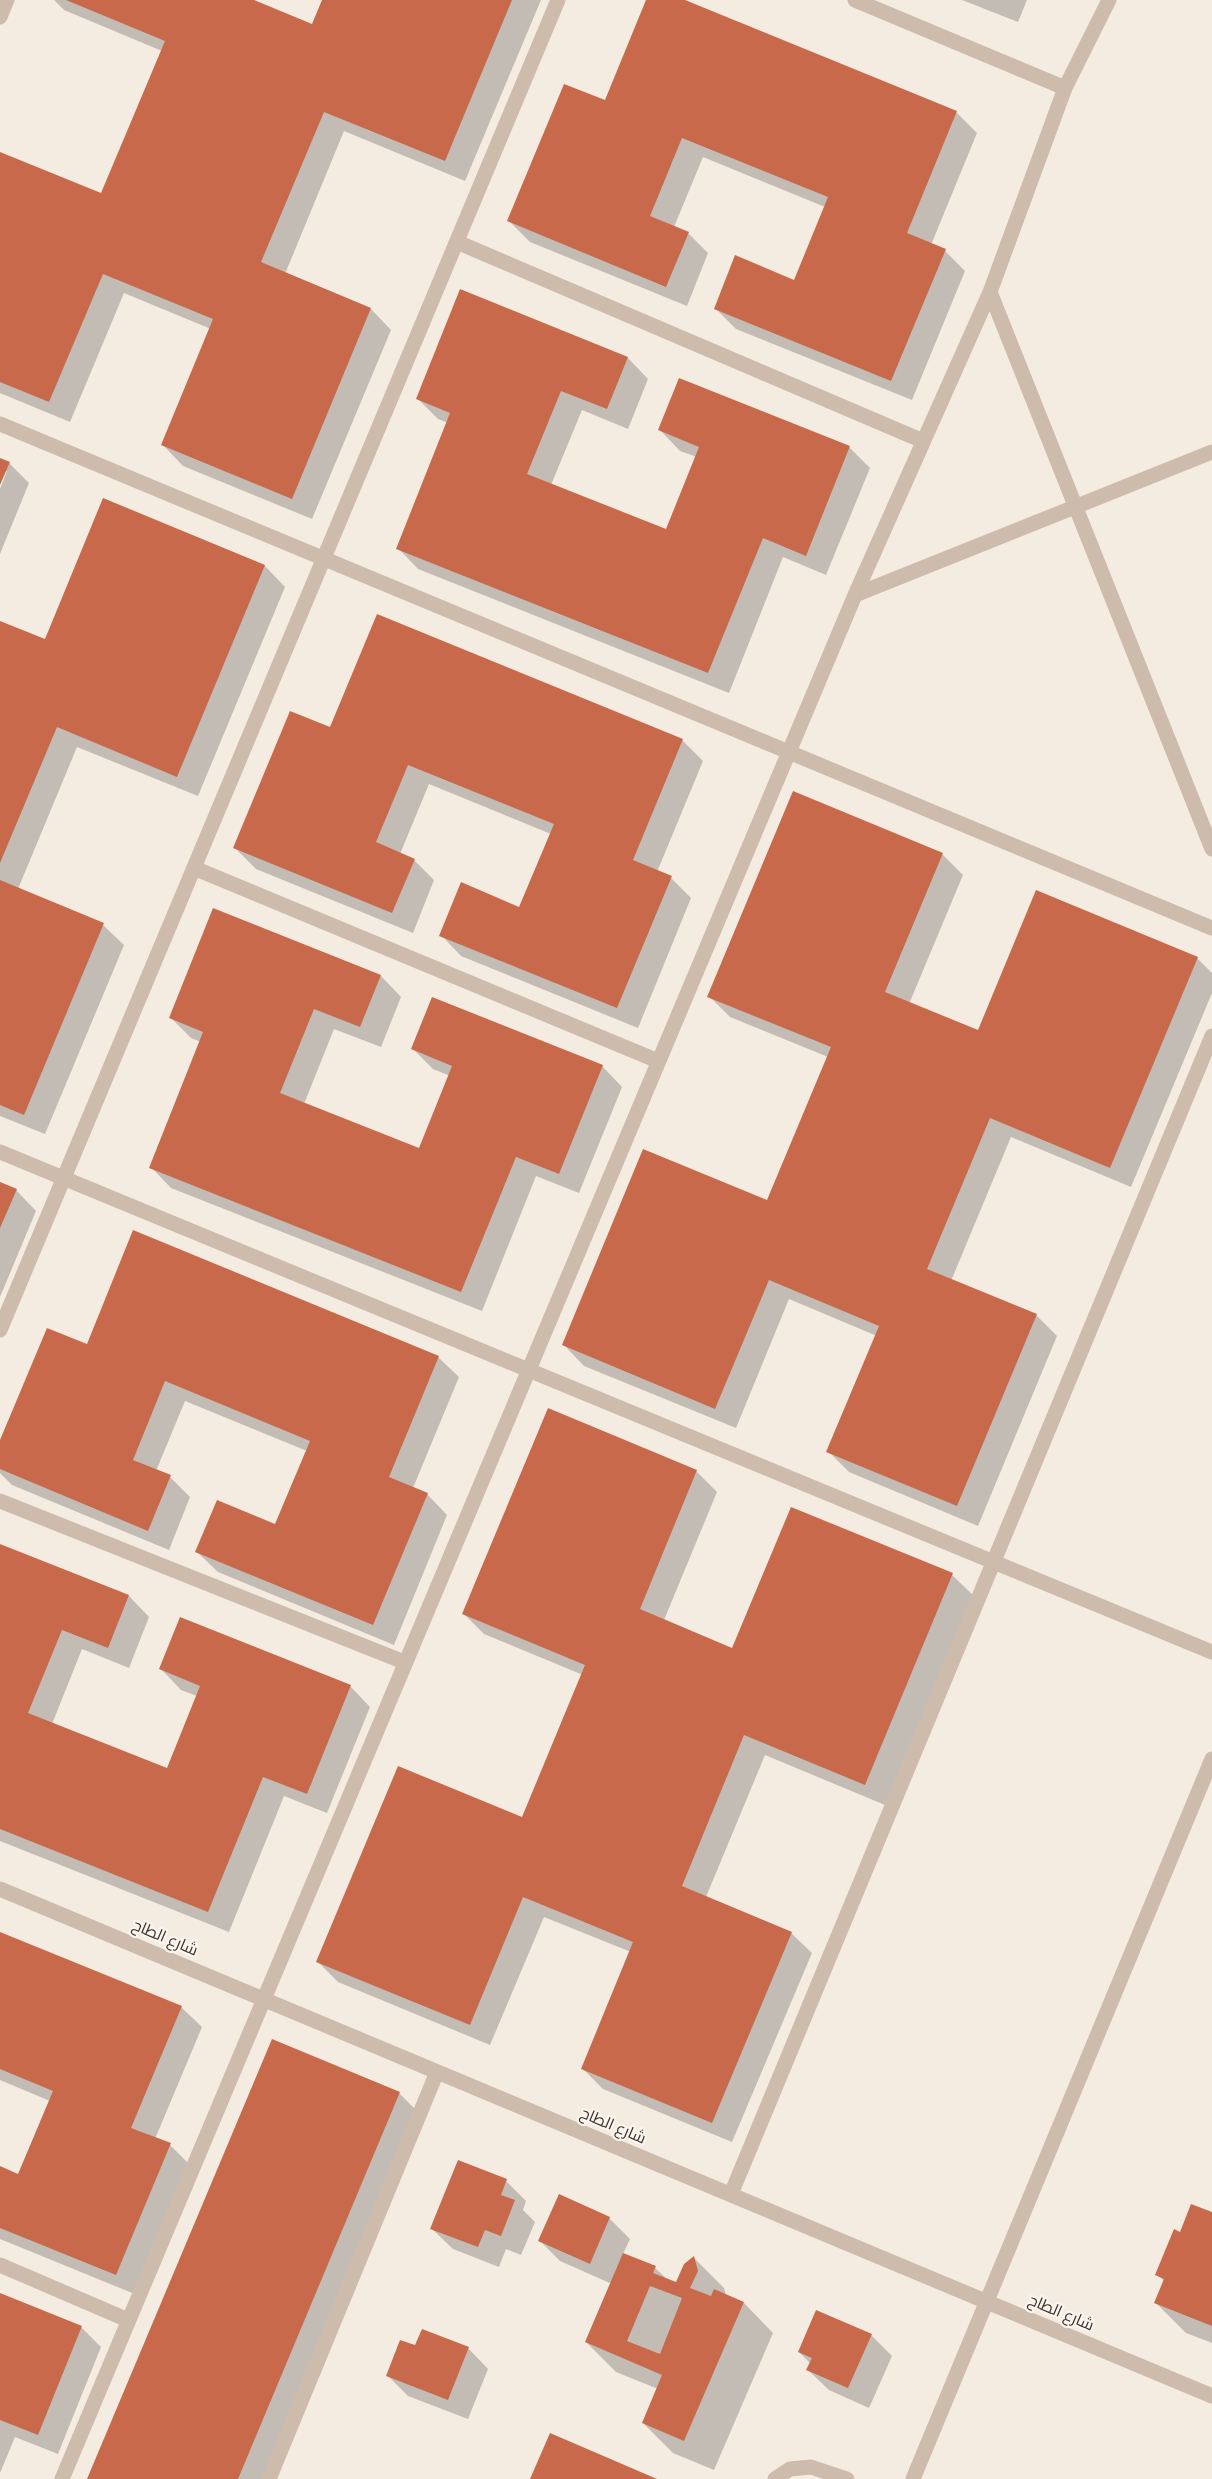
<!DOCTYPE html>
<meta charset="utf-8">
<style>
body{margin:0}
canvas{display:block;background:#f4ebe1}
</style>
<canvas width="1212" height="2479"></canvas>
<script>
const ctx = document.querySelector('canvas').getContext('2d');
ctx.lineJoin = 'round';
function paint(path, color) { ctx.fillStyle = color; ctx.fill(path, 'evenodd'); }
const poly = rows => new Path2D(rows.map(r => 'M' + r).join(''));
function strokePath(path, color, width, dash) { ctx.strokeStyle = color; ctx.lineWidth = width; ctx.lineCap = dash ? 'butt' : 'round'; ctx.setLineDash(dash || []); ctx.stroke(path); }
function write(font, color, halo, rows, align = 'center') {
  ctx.font = font + ' "IBM Plex Sans",Cairo,sans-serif'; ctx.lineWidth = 4.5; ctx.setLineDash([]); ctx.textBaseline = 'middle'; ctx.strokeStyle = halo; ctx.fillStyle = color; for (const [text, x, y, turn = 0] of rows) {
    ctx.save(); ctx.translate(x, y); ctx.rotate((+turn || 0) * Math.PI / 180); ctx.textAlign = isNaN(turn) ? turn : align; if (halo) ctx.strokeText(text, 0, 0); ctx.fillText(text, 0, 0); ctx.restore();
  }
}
const shadow = poly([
 [54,0,250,0,313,26,324,0,541,0,465,181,344,131,285,274,371,309,391,330,312,519,183,466,163,445,211,329,124,293,70,422,0,393,0,153,102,195,162,51,64,10],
 [648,0,681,0,956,112,977,133,931,245,945,251,965,271,912,400,736,329,715,308,795,282,825,207,703,157,674,227,688,233,708,253,687,306,530,242,509,221,605,102],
 [962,0,1027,0,1018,22],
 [461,291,628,358,648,379,628,429,582,410,551,485,667,531,697,457,680,451,660,430,849,447,870,468,826,575,783,557,729,693,418,569,398,548,448,423,438,419,418,399],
 [0,459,9,463,29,483,0,554,0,489,7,471,4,471,0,481],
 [104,500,265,566,285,587,198,796,77,747,18,889,103,925,124,945,45,1134,0,1116,0,623,46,641],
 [331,729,682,740,703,761,657,872,671,878,691,898,638,1028,461,956,441,935,520,909,551,834,429,784,400,854,414,860,434,880,413,933,256,869,235,848],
 [942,854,963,875,909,1004,978,1032,1197,958,1212,973,1212,993,1131,1187,1011,1137,951,1281,1036,1315,1057,1336,978,1526,849,1472,828,1451,877,1336,789,1299,736,1428,584,1366,564,1345,768,1202,828,1057,730,1017,709,996],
 [214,910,381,976,401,997,381,1047,334,1029,304,1104,420,1150,450,1076,433,1069,413,1049,602,1066,622,1087,579,1193,536,1176,482,1311,171,1188,151,1167,201,1042,191,1038,171,1018],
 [0,1184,16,1190,36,1211,0,1297],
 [88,1346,438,1357,459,1377,413,1488,427,1494,447,1515,394,1645,218,1572,197,1552,276,1526,307,1451,185,1401,156,1471,170,1477,190,1497,169,1550,12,1485,0,1473,0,1444],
 [696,1471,717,1492,664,1620,733,1650,952,1575,973,1595,885,1805,765,1755,706,1897,791,1933,812,1953,732,2142,603,2089,583,2069,631,1952,544,1917,490,2045,338,1982,318,1962,523,1819,583,1675,484,1634,463,1613],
 [0,1546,129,1596,149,1617,129,1668,82,1649,52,1724,168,1770,197,1696,181,1690,161,1669,350,1686,370,1707,327,1813,284,1796,229,1932,0,1841],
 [0,1933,181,2007,202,2027,155,2139,170,2145,190,2165,137,2295,0,2239,0,2168,19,2176,50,2101,0,2080],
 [399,2093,420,2114,267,2479,89,2479],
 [506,2181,526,2201,523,2210,535,2222,521,2255,506,2249,499,2267,453,2249,432,2229],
 [1212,2214,1212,2343,1186,2333,1156,2303,1165,2282,1157,2274,1181,2234],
 [609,2218,630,2239,623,2254,655,2268,668,2280,677,2284,694,2258,724,2288,726,2296,744,2303,773,2333,714,2470,673,2453,643,2423,658,2389,616,2372,586,2342,612,2284,560,2261,540,2241],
 [0,2295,81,2327,101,2347,58,2454,15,2437,0,2473],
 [871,2335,892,2356,869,2408,829,2390,808,2370,811,2364,799,2352],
 [415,2347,468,2348,488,2369,468,2419,408,2396,388,2376]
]);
const building = poly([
 [66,0,254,0,312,24,322,0,512,0,445,161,324,112,261,262,371,308,292,499,161,445,213,319,103,274,49,402,0,382,0,152,101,193,165,41],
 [646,0,685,0,957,111,907,233,946,249,891,381,714,309,735,255,794,280,828,197,682,138,650,216,689,232,666,287,507,221,564,84,605,100],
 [460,289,628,357,607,409,561,391,527,474,666,529,699,447,658,430,679,378,850,446,806,556,763,538,708,673,396,549,450,413,416,399],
 [0,458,10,462,0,485],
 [103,498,265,565,177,777,57,727,0,863,0,621,45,639],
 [377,614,683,739,633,860,672,876,617,1008,439,936,461,882,519,907,554,824,408,765,376,842,415,859,392,913,233,848,290,711,330,727],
 [793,791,943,853,885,992,978,1030,1036,890,1198,957,1110,1168,990,1118,927,1269,1037,1314,957,1506,826,1452,879,1326,769,1280,715,1409,562,1345,643,1149,767,1200,831,1047,707,997],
 [0,880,104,923,24,1115,0,1105],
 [213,908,381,975,360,1027,314,1009,280,1093,419,1148,452,1066,411,1049,432,997,603,1065,559,1174,516,1157,461,1292,149,1168,203,1032,169,1018],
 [0,1182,17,1189,0,1228],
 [133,1230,439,1356,389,1477,428,1493,373,1625,195,1552,217,1500,275,1524,310,1441,165,1381,133,1460,171,1475,148,1531,0,1469,0,1440,47,1328,87,1344],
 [548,1408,697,1470,640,1609,732,1648,791,1507,953,1573,865,1785,744,1735,682,1886,792,1932,712,2123,581,2069,633,1942,523,1897,470,2025,316,1962,398,1766,522,1817,585,1665,462,1614],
 [0,1544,129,1595,108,1648,62,1630,28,1713,167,1768,200,1686,159,1669,180,1617,351,1685,307,1794,263,1777,208,1912,0,1829],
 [0,1932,182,2006,131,2128,171,2143,116,2275,0,2228,0,2166,18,2174,53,2091,0,2069],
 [272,2039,400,2092,238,2479,87,2479],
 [458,2160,507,2179,501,2195,515,2200,501,2236,485,2230,478,2247,430,2229],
 [559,2194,610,2217,590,2264,538,2241],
 [1191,2204,1212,2212,1212,2326,1154,2303,1164,2279,1155,2275,1174,2229,1180,2232],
 [623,2253,656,2266,653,2273,676,2282,684,2264,694,2256,698,2271,690,2288,711,2296,714,2289,744,2302,684,2441,642,2423,662,2375,585,2342],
 [650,2286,682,2298,660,2354,627,2341],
 [0,2293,82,2326,38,2435,0,2420],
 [816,2310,872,2334,848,2388,806,2370,812,2358,798,2352],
 [422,2329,469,2347,448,2400,386,2376,400,2340,415,2345],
 [550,2433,657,2479,530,2479]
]);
const minor = poly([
 [855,0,1065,88],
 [0,17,7,0],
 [457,242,923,441],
 [990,292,1212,849],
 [0,424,1212,928],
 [855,595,1212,452],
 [194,868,658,1061],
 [0,1152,1212,1652],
 [0,1330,558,0],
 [0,1501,404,1662],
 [0,1889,1212,2396],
 [731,2194,1212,1036],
 [0,2265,128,2320],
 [62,2479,855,595,990,292,1065,88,1109,0],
 [269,2479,437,2072],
 [775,2479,790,2469,811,2467,847,2479],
 [913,2479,1212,1759]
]);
const streetNames = [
 ["شارع الطاح",165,1938,23],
 ["شارع الطاح",613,2126,23],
 ["شارع الطاح",1061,2313,23]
];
paint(shadow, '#0003');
paint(building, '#c8694b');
strokePath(minor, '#cdbbac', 15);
write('16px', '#3b302b', '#fbf5ee', streetNames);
</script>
